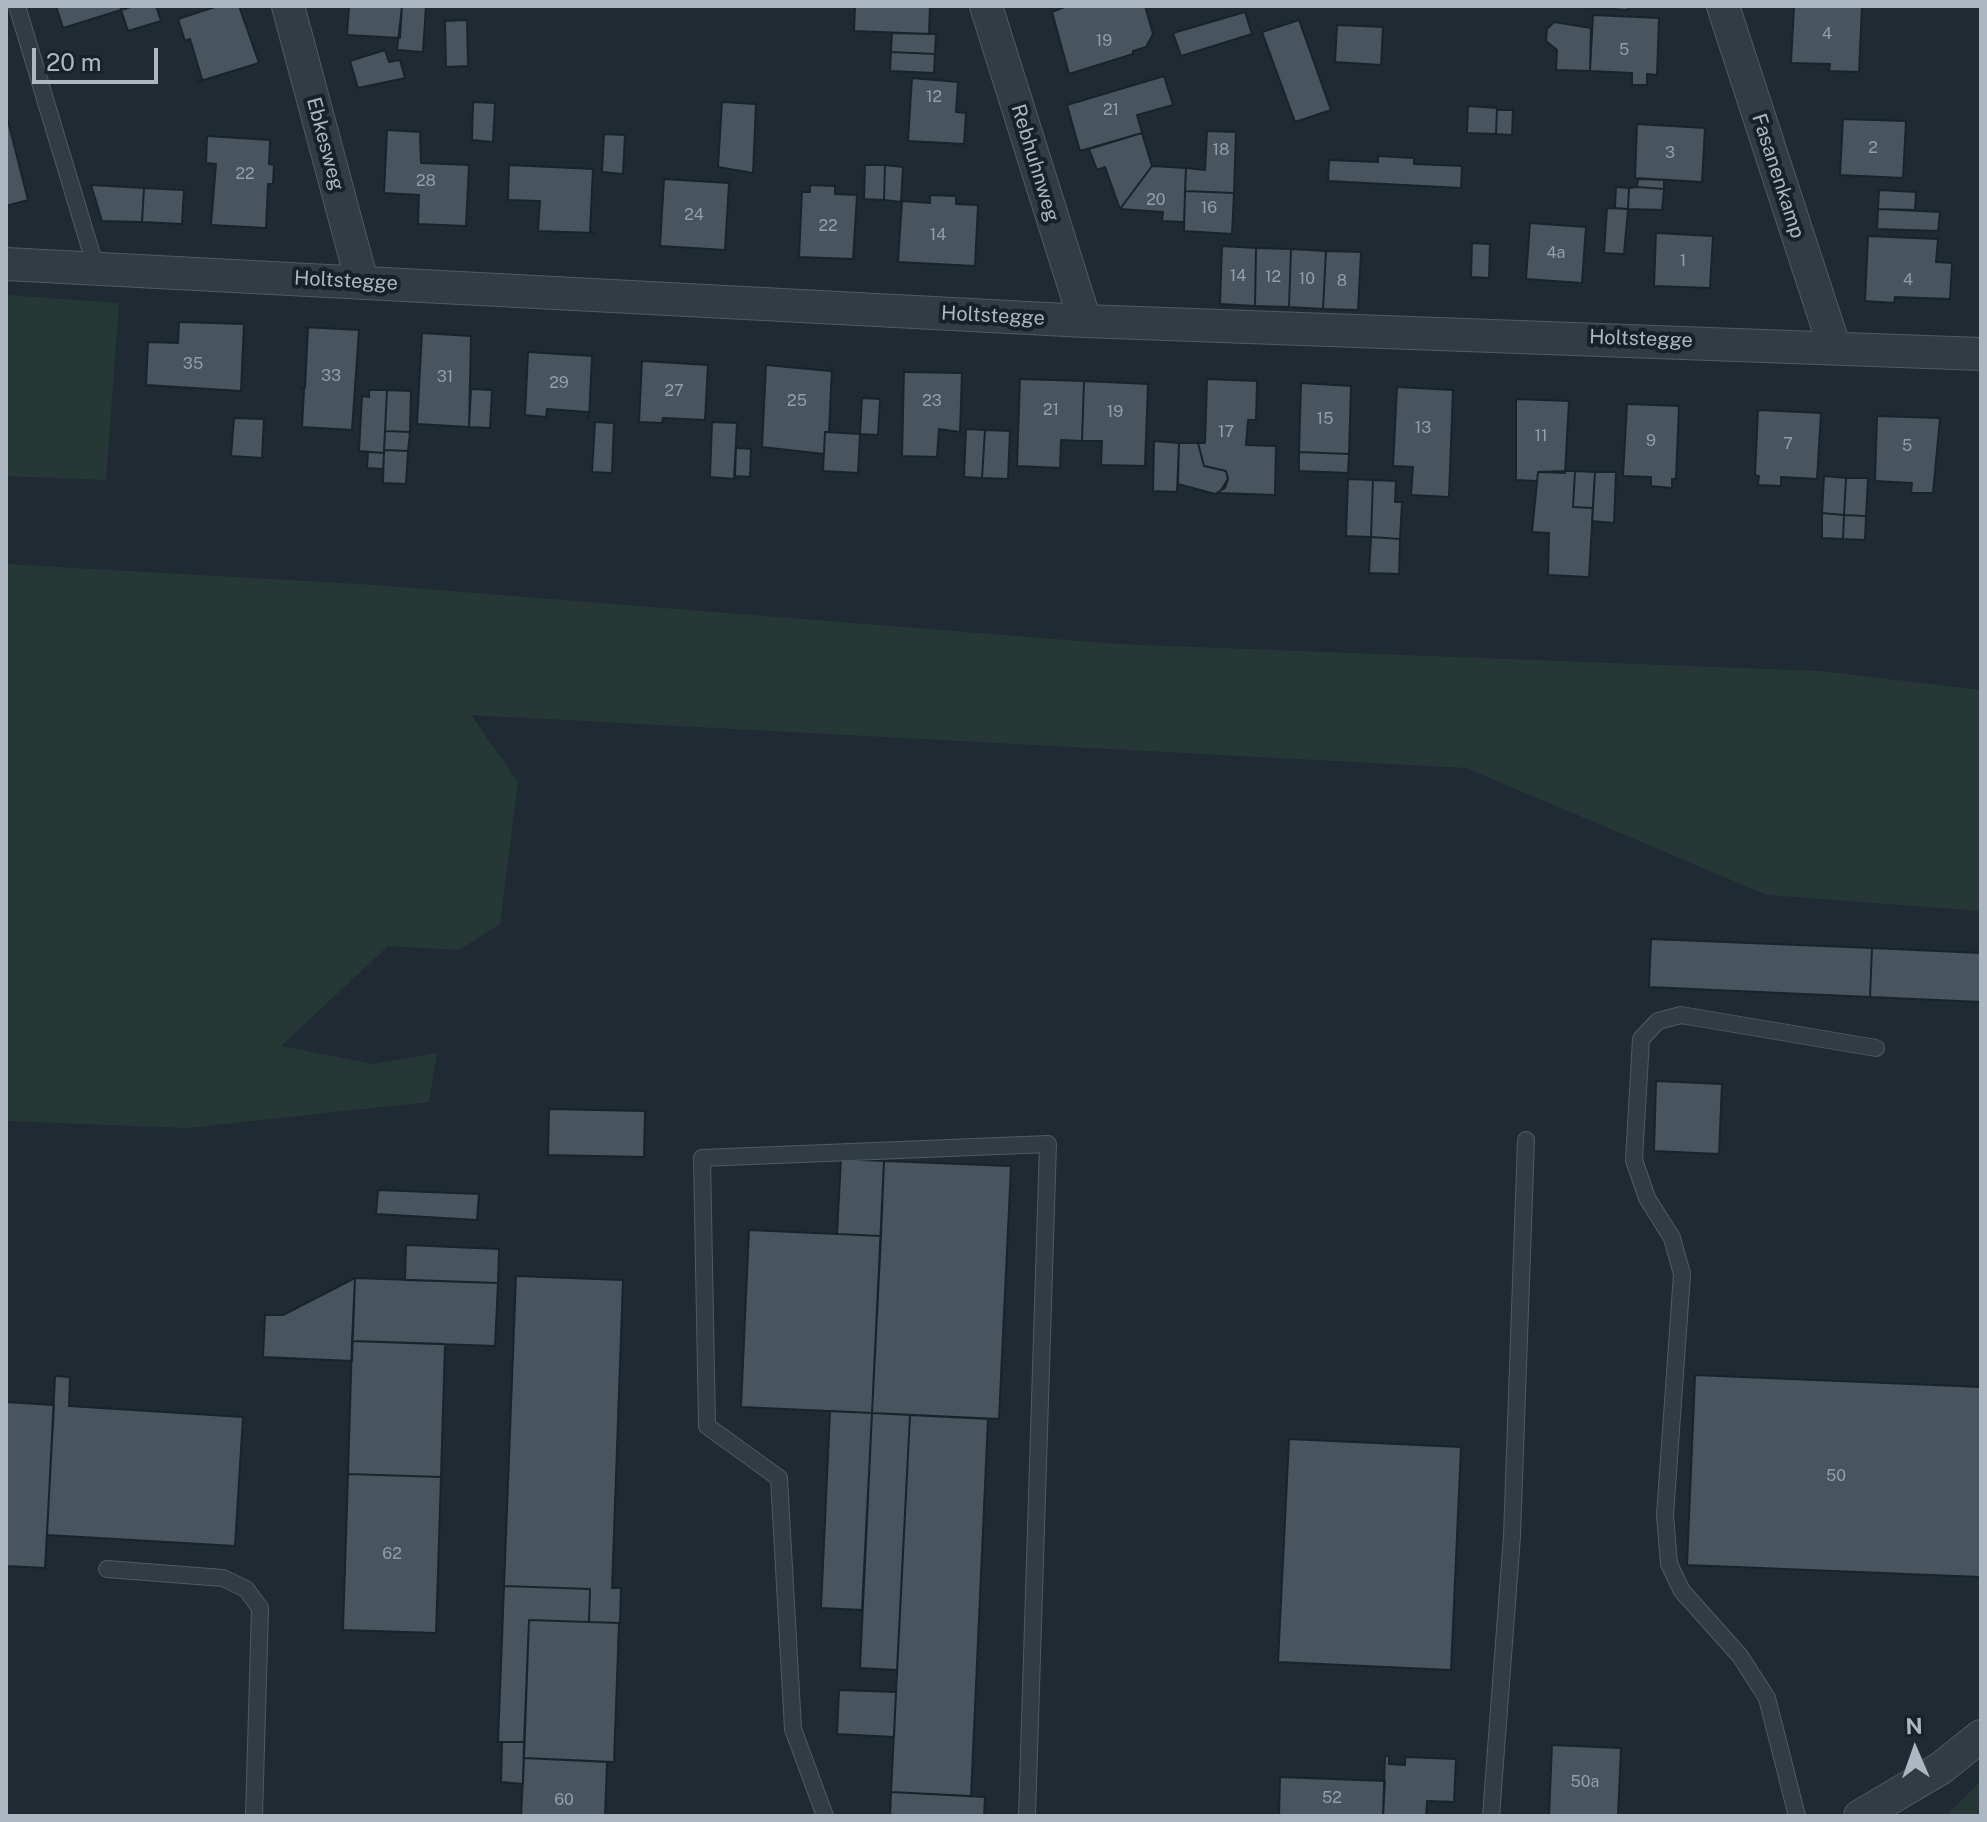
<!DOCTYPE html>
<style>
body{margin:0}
#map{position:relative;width:1987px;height:1822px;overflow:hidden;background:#202a33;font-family:"Public Sans",sans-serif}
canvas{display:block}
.frame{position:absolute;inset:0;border:8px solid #adb7c1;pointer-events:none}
.north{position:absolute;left:1875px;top:1710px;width:80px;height:80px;-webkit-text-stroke:6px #192128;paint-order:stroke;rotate:358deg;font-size:22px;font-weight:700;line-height:32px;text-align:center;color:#adb7c1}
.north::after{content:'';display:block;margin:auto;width:28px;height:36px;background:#adb7c1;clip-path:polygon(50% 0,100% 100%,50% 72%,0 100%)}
.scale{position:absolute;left:32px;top:48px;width:126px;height:36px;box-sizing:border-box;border:4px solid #adb7c1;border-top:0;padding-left:10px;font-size:24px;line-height:28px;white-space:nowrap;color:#adb7c1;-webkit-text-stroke:6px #192128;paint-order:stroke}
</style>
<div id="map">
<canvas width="1987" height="1822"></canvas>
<div class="frame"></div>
<div class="north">N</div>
<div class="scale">20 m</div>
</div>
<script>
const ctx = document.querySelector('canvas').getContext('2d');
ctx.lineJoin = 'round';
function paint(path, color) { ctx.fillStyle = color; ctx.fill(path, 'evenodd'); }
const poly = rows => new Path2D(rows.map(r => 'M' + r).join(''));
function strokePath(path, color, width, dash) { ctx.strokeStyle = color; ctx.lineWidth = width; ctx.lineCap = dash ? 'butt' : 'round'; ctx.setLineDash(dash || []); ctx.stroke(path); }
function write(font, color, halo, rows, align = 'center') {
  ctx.font = font + ' "Public Sans",sans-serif'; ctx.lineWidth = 8; ctx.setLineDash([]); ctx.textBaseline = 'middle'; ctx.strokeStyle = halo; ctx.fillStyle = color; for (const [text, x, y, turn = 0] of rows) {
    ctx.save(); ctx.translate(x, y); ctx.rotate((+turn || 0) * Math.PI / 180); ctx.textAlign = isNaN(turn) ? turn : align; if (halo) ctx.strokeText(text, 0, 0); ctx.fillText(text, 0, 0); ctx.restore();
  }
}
const green = poly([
 [6,295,119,303,106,480,6,476],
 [6,564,375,585,1117,644,1820,671,1981,690,1981,911,1767,895,1466,768,471,715,518,782,500,924,459,950,388,946,281,1046,373,1064,437,1053,429,1102,187,1128,6,1121],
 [1981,1781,1981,1816,1946,1816]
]);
const building = poly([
 [56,6,120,6,121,10,63,28,56,6],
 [134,6,156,6,161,21,128,31,121,10,134,6],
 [218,6,239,6,259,63,197,82,202,79,190,39,185,41,178,19,218,6],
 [349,6,402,6,400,38,347,35,349,6],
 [402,6,426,6,423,52,397,50,402,6],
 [855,6,930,6,929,34,854,31,855,6],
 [1067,6,1145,6,1153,34,1146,47,1133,51,1133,54,1069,74,1052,12,1067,6],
 [1565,6,1628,6,1628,10,1565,6],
 [1794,6,1862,6,1859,72,1829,71,1830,64,1791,63,1794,6],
 [1245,12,1252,34,1181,56,1173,33,1245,12],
 [1593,15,1659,18,1657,75,1647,74,1647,85,1632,85,1632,73,1590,71,1593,15],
 [467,20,468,66,446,67,445,21,467,20],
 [1299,20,1331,110,1295,122,1262,32,1299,20],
 [1554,22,1591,28,1590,71,1556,70,1557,50,1546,41,1547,29,1554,22],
 [1337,25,1383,27,1381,65,1335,62,1337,25],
 [892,33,936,34,935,54,891,52,892,33],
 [385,50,389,62,400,60,405,78,358,88,350,61,385,50],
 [891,52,935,54,934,73,890,71,891,52],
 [1164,76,1173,105,1137,115,1142,133,1080,151,1067,105,1164,76],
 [912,78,958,82,956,112,966,113,964,144,908,141,912,78],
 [473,102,495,103,493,142,472,140,473,102],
 [722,102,756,104,753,173,718,167,722,102],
 [1468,106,1497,108,1496,134,1467,133,1468,106],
 [1497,110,1513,110,1512,135,1496,134,1497,110],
 [6,113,28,200,6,206,6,113],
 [1843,119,1906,121,1903,178,1840,175,1843,119],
 [1637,124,1705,128,1702,182,1635,178,1637,124],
 [387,130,420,132,421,163,469,165,466,226,418,224,419,195,384,193,387,130],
 [1207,131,1236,132,1234,193,1185,191,1186,168,1205,170,1207,131],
 [1142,133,1152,166,1120,209,1105,167,1097,170,1089,149,1142,133],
 [604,134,625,135,623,174,602,172,604,134],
 [207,136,270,140,269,164,274,165,273,184,268,184,266,228,211,225,216,164,206,163,207,136],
 [1378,156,1414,158,1414,164,1462,166,1461,188,1328,181,1329,160,1378,162,1378,156],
 [509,165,593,169,590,231,594,233,538,231,540,201,508,200,509,165],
 [865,165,885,165,884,200,864,199,865,165],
 [885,165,903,167,901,202,884,200,885,165],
 [1152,166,1186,168,1184,222,1162,221,1163,212,1120,209,1152,166],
 [664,179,729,183,725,250,660,246,664,179],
 [1638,179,1664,180,1664,189,1637,187,1638,179],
 [91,185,144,188,142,222,102,221,91,185],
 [810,185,835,186,835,194,857,195,853,259,799,257,802,192,810,192,810,185],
 [1616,187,1629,188,1628,209,1615,208,1616,187],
 [1637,187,1664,189,1662,210,1628,209,1629,188,1637,187],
 [144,188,184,190,182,224,142,222,144,188],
 [1879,190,1916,192,1915,210,1878,209,1879,190],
 [1185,191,1234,193,1232,234,1184,231,1185,191],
 [930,195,956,196,956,204,978,205,975,266,898,262,902,201,930,203,930,195],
 [1607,208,1628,209,1624,254,1604,253,1607,208],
 [1878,209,1940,212,1938,231,1877,229,1878,209],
 [1530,223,1586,227,1582,283,1526,279,1530,223],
 [1656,233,1713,236,1710,288,1654,286,1656,233],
 [1868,236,1938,239,1936,262,1952,263,1950,299,1895,297,1894,303,1865,301,1868,236],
 [1472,243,1490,244,1489,278,1471,277,1472,243],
 [1222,246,1256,248,1255,306,1220,304,1222,246],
 [1256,248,1291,249,1289,307,1255,306,1256,248],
 [1291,249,1326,251,1323,309,1289,307,1291,249],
 [1326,251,1361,252,1358,310,1323,309,1326,251],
 [179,322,244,324,241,391,146,385,148,342,178,343,179,322],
 [304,327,359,330,352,430,302,427,304,389,301,388,305,388,308,328,304,327],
 [422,333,471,336,469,427,417,424,422,333],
 [528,352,592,356,589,419,588,412,547,409,546,417,525,415,528,352],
 [642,361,708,365,705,420,663,418,662,423,639,422,642,361],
 [766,365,830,371,832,367,829,432,825,432,824,454,762,447,766,365],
 [904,369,905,372,962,373,960,432,939,429,937,457,902,456,904,369],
 [1020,379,1084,381,1082,441,1061,440,1060,468,1017,466,1020,379],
 [1207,379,1257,381,1256,420,1248,420,1246,445,1276,446,1275,495,1219,493,1228,479,1226,471,1204,466,1198,443,1205,443,1207,379],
 [1084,381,1148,384,1145,466,1101,465,1102,441,1082,441,1084,381],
 [1301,383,1351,386,1349,454,1299,452,1301,383],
 [1397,387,1453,390,1449,497,1411,495,1413,467,1393,466,1397,387],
 [471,389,492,390,490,428,469,427,471,389],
 [369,390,387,390,384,453,359,451,362,396,369,397,369,390],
 [387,390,411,391,410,432,385,431,387,390],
 [862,398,880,399,878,435,860,434,862,398],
 [1516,399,1569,401,1565,473,1538,472,1537,481,1516,480,1516,399],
 [1627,404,1679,406,1676,479,1672,479,1672,488,1651,486,1651,477,1623,476,1627,404],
 [1758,410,1821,413,1817,479,1781,477,1781,486,1758,485,1759,476,1755,475,1758,410],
 [1877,416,1940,418,1933,493,1911,493,1912,483,1875,481,1877,416],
 [234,418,264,419,262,458,231,456,234,418],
 [595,422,614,423,612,473,592,472,595,422],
 [712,422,737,423,734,479,710,477,712,422],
 [966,429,985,430,982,478,964,477,966,429],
 [985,430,1010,431,1008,479,982,478,985,430],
 [385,431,410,432,408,451,384,450,385,431],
 [825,432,860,434,858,473,823,471,825,432],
 [1154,441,1179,443,1177,492,1153,491,1154,441],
 [1179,443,1198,443,1204,466,1226,471,1228,479,1225,488,1215,494,1178,484,1179,443],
 [736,448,751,449,750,477,735,476,736,448],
 [384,450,408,451,406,484,383,483,384,450],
 [368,452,384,453,383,469,367,468,368,452],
 [1299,452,1349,454,1348,473,1299,471,1299,452],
 [1566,471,1575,471,1573,507,1593,508,1589,577,1548,575,1549,533,1532,532,1538,472,1566,471],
 [1575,471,1595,472,1593,508,1573,507,1575,471],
 [1595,472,1616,472,1614,523,1592,521,1595,472],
 [1824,476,1846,478,1844,515,1822,513,1824,476],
 [1846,478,1868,478,1866,516,1844,515,1846,478],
 [1348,479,1373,480,1371,537,1346,536,1348,479],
 [1373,480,1396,481,1395,502,1402,502,1400,539,1371,537,1373,480],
 [1822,513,1844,515,1843,539,1822,538,1822,513],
 [1844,515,1866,516,1865,540,1843,539,1844,515],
 [1371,537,1400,539,1399,574,1369,573,1371,537],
 [1651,939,1872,948,1870,997,1649,987,1651,939],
 [1872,948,1981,953,1981,1002,1870,997,1872,948],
 [1656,1081,1722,1084,1719,1154,1654,1151,1656,1081],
 [549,1109,645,1111,644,1157,548,1155,549,1109],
 [841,1159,884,1161,881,1236,837,1234,841,1159],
 [884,1161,1011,1166,999,1419,872,1413,884,1161],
 [378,1190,479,1194,477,1220,376,1214,378,1190],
 [749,1230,881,1236,872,1413,741,1407,749,1230],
 [406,1245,499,1249,498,1283,405,1280,406,1245],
 [516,1276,623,1280,612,1588,621,1588,620,1623,589,1622,590,1589,504,1586,516,1276],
 [355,1278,352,1361,263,1357,265,1315,283,1315,355,1278],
 [355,1278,498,1283,495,1346,352,1341,355,1278],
 [352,1341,445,1344,441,1477,348,1474,352,1341],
 [1695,1375,1981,1387,1981,1577,1687,1565,1695,1375],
 [55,1376,70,1377,69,1406,243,1417,235,1546,47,1535,55,1376],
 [6,1402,54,1405,45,1568,6,1566,6,1402],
 [830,1411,872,1413,862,1610,821,1608,830,1411],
 [872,1413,910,1415,897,1670,860,1668,872,1413],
 [910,1415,988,1419,971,1796,891,1792,910,1415],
 [1289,1439,1461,1447,1451,1670,1278,1662,1289,1439],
 [348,1474,441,1477,436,1633,343,1630,348,1474],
 [504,1586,590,1589,589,1622,529,1620,524,1742,498,1742,504,1586],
 [529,1620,619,1623,614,1762,524,1758,529,1620],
 [839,1690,896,1692,894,1737,837,1734,839,1690],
 [502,1742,524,1742,523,1784,501,1782,502,1742],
 [1552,1745,1621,1748,1618,1816,1549,1816,1552,1745],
 [1385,1756,1389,1756,1389,1764,1405,1765,1405,1757,1456,1759,1454,1802,1427,1801,1426,1816,1383,1815,1385,1756],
 [524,1758,607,1762,605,1816,521,1816,524,1758],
 [1280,1777,1385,1781,1383,1816,1279,1816,1280,1777],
 [891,1792,985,1797,984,1816,890,1816,891,1792]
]);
const service = poly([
 [17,6,96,268],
 [107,1569,223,1578,246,1589,260,1608,254,1816],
 [825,1816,793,1729,779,1478,707,1426,702,1158,1048,1144,1027,1816],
 [1491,1816,1512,1536,1526,1140],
 [1797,1816,1767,1698,1740,1656,1682,1591,1669,1564,1665,1515,1682,1274,1672,1238,1647,1198,1634,1160,1641,1039,1658,1021,1681,1015,1876,1048]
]);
const minor = poly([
 [288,6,362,282],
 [986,6,1085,321],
 [1723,6,1834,346],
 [6,264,1085,321,1981,354],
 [1860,1816,1941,1768,1981,1736]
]);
const numberNames = [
 ["4",1827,34],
 ["19",1104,41],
 ["5",1624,50],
 ["12",934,97],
 ["21",1111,110],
 ["2",1873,148],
 ["18",1221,150],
 ["3",1670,153],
 ["22",245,174],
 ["28",426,181],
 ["20",1156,200],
 ["16",1209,208],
 ["24",694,215],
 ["22",828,226],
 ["14",938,235],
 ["4a",1556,253],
 ["1",1683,261],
 ["14",1238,276],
 ["12",1273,277],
 ["10",1307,279],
 ["4",1908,280],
 ["8",1342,281],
 ["35",193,364],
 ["33",331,376],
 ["31",445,377],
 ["29",559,383],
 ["27",674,391],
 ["25",797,401],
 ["23",932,401],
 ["21",1051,410],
 ["19",1115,412],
 ["15",1325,419],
 ["13",1423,428],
 ["17",1226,432],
 ["11",1541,436],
 ["9",1651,441],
 ["7",1788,444],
 ["5",1907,446],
 ["50",1836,1476],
 ["62",392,1554],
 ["50a",1585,1782],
 ["52",1332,1798],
 ["60",564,1800]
];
const streetNames = [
 ["Ebkesweg",325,144,75],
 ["Rebhuhnweg",1035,163,73],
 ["Fasanenkamp",1778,176,72],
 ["Holtstegge",346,281,3],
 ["Holtstegge",993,316,3],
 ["Holtstegge",1641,339,2]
];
paint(green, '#253836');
paint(building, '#48555f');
strokePath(building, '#1b232a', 2);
strokePath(service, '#515a62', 18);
strokePath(minor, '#515a62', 34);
strokePath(service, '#333c44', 16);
strokePath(minor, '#333c44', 32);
write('16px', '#949ea8', null, numberNames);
write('20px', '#adb7c1', '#192128', streetNames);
</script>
